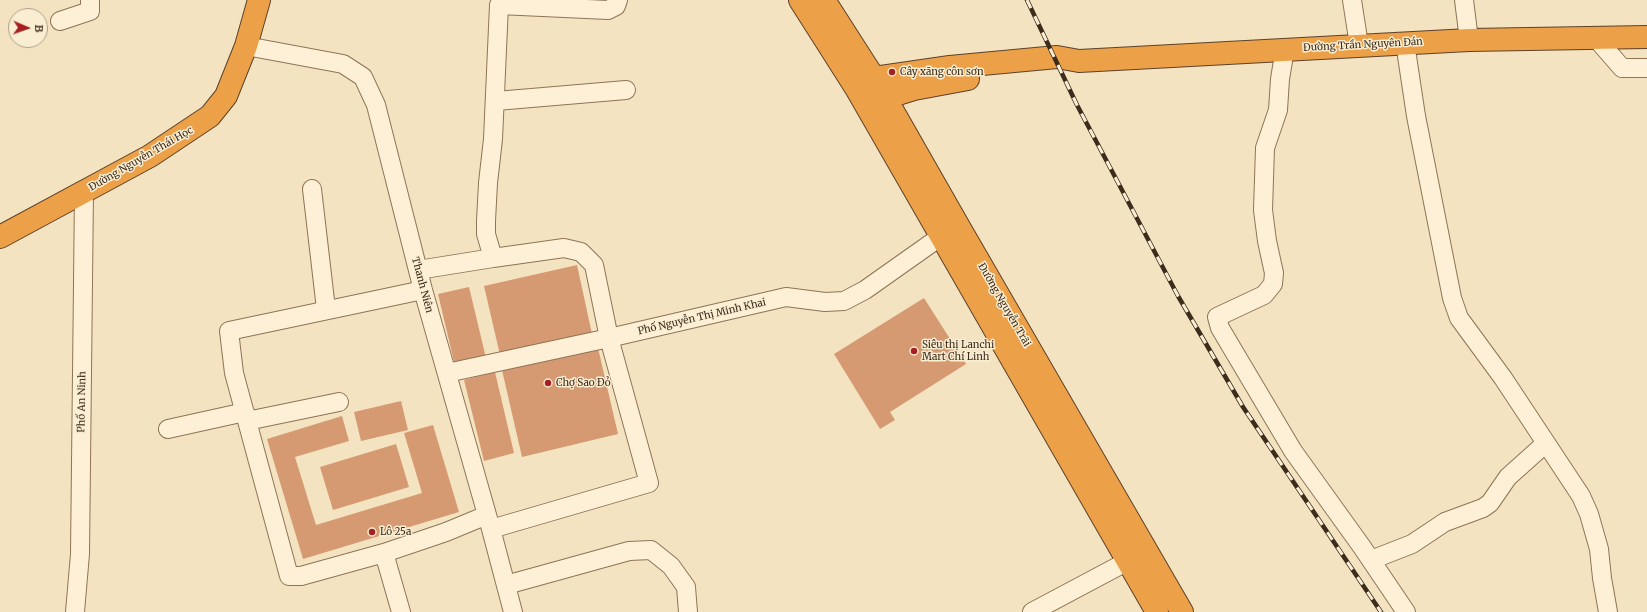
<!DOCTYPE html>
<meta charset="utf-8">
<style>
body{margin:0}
#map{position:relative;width:1647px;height:612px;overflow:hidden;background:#f3e3c1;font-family:Merriweather,serif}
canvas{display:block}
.north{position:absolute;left:8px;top:8px;width:40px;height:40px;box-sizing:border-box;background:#f9edd2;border:1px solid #aea089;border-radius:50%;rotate:92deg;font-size:11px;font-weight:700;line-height:16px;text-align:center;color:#3d2c1c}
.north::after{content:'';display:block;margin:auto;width:14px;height:18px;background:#a61f22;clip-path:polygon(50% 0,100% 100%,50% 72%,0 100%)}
</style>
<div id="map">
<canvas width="1647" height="612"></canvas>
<div class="north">B</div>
</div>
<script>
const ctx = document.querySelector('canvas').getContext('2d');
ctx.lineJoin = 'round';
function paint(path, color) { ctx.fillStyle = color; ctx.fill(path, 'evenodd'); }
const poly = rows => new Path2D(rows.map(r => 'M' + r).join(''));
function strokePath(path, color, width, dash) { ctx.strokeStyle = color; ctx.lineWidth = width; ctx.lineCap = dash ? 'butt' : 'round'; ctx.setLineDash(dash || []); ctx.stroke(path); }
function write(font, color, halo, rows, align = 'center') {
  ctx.font = font + ' Merriweather,serif'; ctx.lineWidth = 3; ctx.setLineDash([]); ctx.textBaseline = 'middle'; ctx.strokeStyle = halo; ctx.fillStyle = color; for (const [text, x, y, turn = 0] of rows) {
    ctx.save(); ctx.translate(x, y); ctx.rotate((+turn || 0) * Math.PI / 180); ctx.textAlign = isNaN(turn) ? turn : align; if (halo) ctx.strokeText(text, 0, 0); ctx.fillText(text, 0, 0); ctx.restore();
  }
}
const building = poly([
 [577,265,592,334,500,355,484,286],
 [469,287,486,358,455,366,438,294],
 [924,298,966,364,890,412,895,420,880,429,834,354],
 [598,348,618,434,522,457,502,370],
 [495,372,514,453,484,461,464,380],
 [401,401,408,430,361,441,354,412],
 [342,416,349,441,295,457,316,525,422,493,404,433,433,425,459,512,303,559,267,439],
 [396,444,409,487,333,510,320,467]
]);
const minor = poly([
 [1352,0,1359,45],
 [1464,0,1469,40],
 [60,21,90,11,90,0],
 [1595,37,1622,68,1647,68],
 [1405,43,1416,116,1452,298,1459,318,1503,378,1581,496,1589,514,1599,549,1602,578,1608,612],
 [246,46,343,64,363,77,376,105,423,290,491,529,513,612],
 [1285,49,1280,79,1278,110,1265,148,1263,210,1267,241,1274,273,1273,284,1264,295,1217,317,1220,328,1293,451,1362,547,1406,612],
 [496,101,626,90],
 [312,189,326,309],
 [418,270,493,258,486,234,486,221,488,183,493,139,499,5,608,10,616,6,618,0],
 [447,373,609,338,786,297,825,302,844,301,865,290,940,237],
 [247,421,339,402],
 [168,429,245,412],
 [491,529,649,483,609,338,594,265,581,252,564,248,493,258],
 [384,553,446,532,487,515],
 [1371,560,1412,544,1445,522,1483,508,1490,503,1508,477,1546,443],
 [506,585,629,551,651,550,671,566,686,587,688,612],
 [75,612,80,554,84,192],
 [401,612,384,553,301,576,289,576,234,373,229,331,423,290],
 [1032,612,1128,561]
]);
const highway = poly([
 [800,0,856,88,1157,612],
 [824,0,874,78,959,227,1182,612],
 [856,88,874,78,950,67,1057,57,1079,61,1469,40,1647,37],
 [872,104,885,98,914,89,968,79],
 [0,237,150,156,210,116,226,96,246,46,259,0]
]);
const rail = poly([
 [1027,0,1077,105,1178,296,1243,407,1381,612]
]);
const markers = [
 [892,72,4,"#a61f22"],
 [914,351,4,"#a61f22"],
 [548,383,4,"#a61f22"],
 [372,532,4,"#a61f22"]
];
const streetNames = [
 ["Đường Trần Nguyên Đán",1363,45,-3],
 ["Đường Nguyễn Thái Học",141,159,-30],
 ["Thanh Niên",422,285,75],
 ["Đường Nguyễn Trãi",1004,305,60],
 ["Phố Nguyễn Thị Minh Khai",702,317,-13],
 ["Phố An Ninh",82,402,-89]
];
const poiNames = [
 ["Cây xăng côn sơn",900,72],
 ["Siêu thị Lanchi",922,345],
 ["Mart Chí Linh",922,357],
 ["Chợ Sao Đỏ",556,383],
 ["Lô 25a",380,532]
];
paint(building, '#d69a73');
strokePath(minor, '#8f7456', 20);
strokePath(highway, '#5d412b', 24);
strokePath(minor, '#fdf0d6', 18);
strokePath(highway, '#eca149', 22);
strokePath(rail, '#3d2c1c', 4.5);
strokePath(rail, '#f9edd2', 3, [9]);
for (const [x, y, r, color] of markers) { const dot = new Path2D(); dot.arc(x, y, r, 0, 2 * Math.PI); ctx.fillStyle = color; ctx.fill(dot); strokePath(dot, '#f9edd2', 1.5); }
write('10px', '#3d2c1c', '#f9edd2', streetNames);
write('10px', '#3d2c1c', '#f9edd2', poiNames, 'left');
</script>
